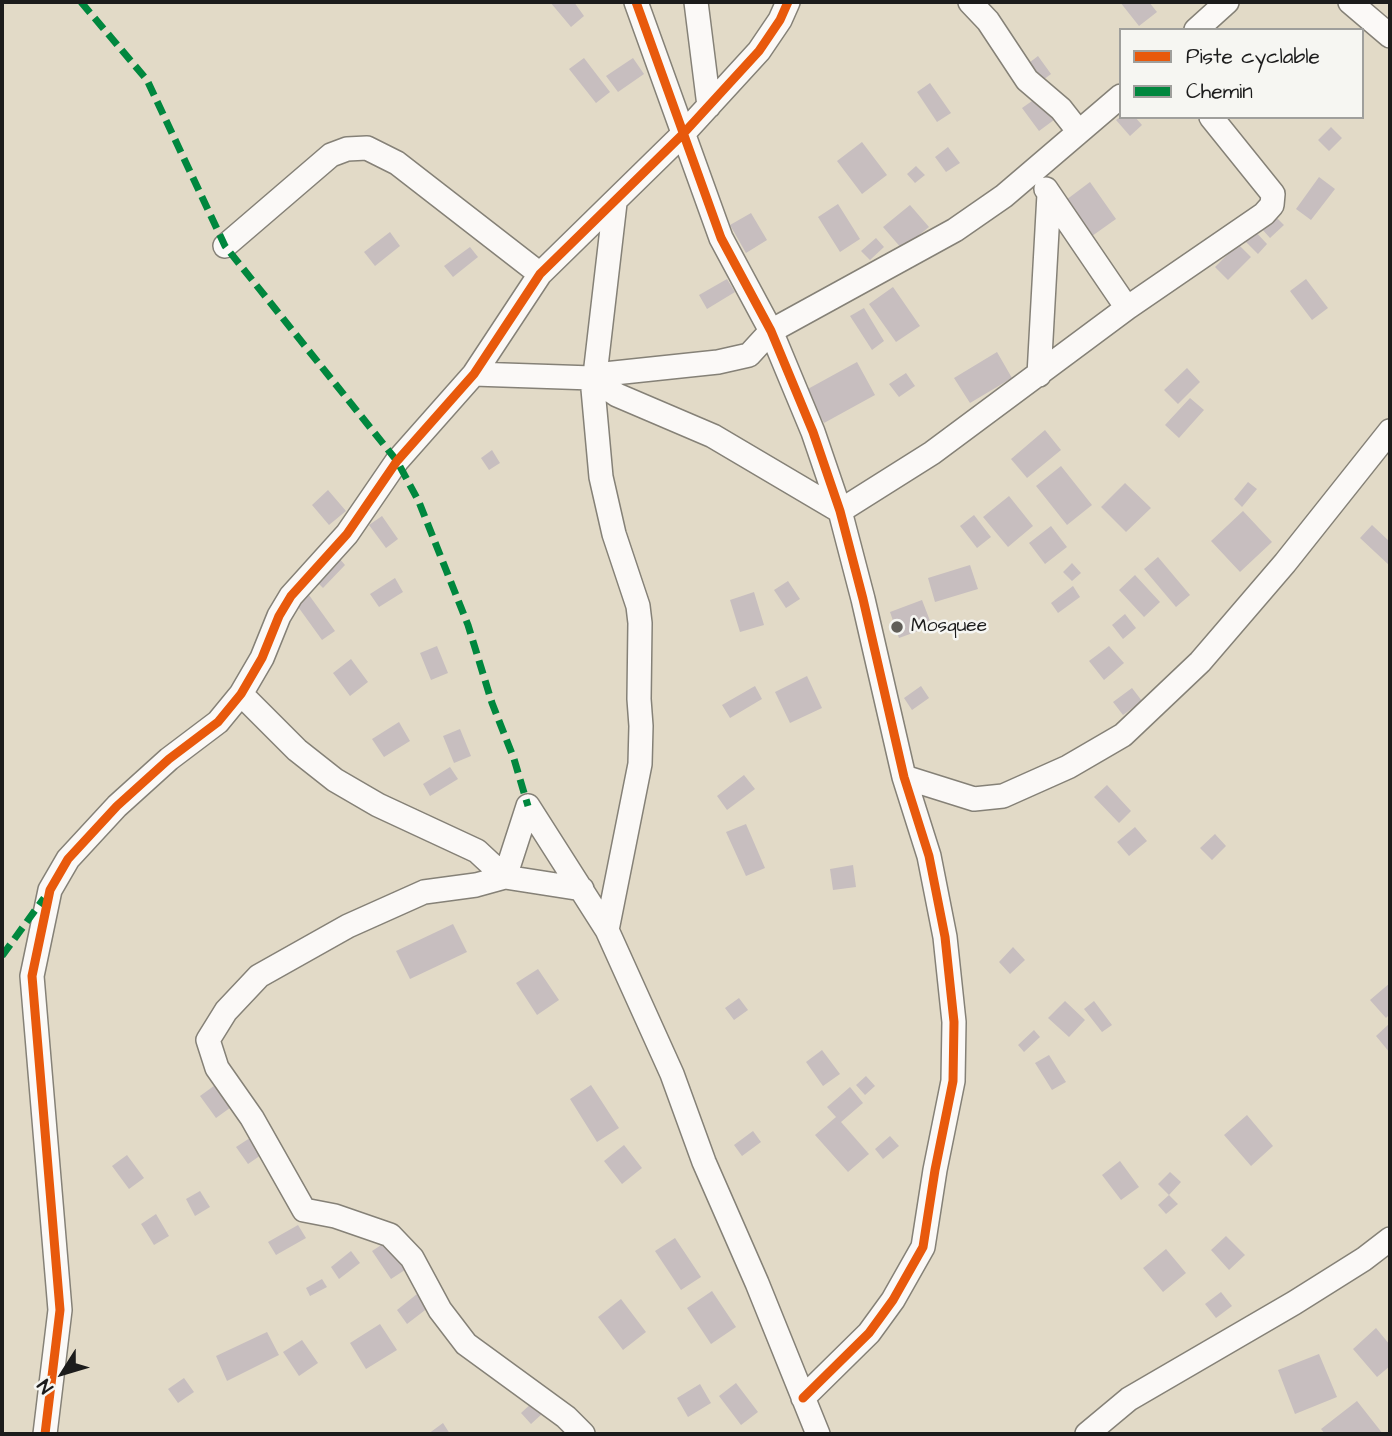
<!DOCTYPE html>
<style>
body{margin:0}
#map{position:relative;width:1392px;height:1436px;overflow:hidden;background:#e2dac7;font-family:"Architects Daughter",sans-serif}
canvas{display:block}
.frame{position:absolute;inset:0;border:4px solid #1c1c1c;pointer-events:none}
.legend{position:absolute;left:1119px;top:28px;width:245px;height:91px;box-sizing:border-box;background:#f6f6f2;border:2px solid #9f9f9c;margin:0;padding:9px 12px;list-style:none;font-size:21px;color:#1c1c1c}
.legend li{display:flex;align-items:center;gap:14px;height:35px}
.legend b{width:35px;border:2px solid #9f9f9c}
.north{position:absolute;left:28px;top:1338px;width:70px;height:70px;-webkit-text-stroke:5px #f6f6f2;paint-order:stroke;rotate:233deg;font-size:19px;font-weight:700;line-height:28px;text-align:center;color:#1c1c1c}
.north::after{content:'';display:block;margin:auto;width:24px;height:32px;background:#1c1c1c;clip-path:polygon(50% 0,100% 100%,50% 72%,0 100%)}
</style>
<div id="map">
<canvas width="1392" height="1436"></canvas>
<div class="frame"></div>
<ul class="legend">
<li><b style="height:9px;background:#e8590c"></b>Piste cyclable</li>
<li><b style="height:9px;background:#00873e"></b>Chemin</li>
</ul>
<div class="north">N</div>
</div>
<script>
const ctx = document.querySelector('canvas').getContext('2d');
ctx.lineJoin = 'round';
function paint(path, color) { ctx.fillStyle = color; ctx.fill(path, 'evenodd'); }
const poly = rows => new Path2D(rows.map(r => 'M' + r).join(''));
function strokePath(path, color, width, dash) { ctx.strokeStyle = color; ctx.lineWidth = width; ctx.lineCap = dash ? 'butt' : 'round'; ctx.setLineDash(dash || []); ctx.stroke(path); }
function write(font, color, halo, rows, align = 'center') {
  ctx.font = font + ' "Architects Daughter",sans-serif'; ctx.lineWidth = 5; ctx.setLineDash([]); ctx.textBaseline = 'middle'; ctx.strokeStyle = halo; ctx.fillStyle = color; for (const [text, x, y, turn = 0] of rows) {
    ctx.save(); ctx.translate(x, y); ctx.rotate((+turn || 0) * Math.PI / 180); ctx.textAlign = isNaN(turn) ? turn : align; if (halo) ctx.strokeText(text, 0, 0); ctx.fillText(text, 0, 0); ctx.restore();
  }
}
const building = poly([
 [550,2,574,2,584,16,571,27],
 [1120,2,1149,2,1157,12,1139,26],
 [1038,56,1051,74,1039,83,1025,66],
 [584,58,610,92,596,103,569,69],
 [633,58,644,74,618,92,606,76],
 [930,83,951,113,937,122,917,92],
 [1042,94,1058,117,1039,131,1022,108],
 [1120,117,1135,117,1142,125,1130,136,1116,120],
 [1331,127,1342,138,1329,151,1318,140],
 [862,142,887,175,862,194,837,161],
 [948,147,960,163,946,172,935,157],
 [916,166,925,175,915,183,907,174],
 [1319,177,1335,189,1311,220,1296,209],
 [1090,182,1116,219,1092,236,1066,200],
 [838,204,860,239,840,252,818,217],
 [910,205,929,227,902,249,883,227],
 [751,213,767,240,746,253,730,225],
 [1275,216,1284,225,1270,238,1261,228],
 [1253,229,1267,244,1258,254,1243,239],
 [390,232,400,246,375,266,364,252],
 [876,238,884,247,870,260,861,251],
 [1238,244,1251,257,1228,280,1215,267],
 [470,247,478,257,453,277,444,266],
 [727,279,735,292,707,309,699,295],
 [1306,279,1328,308,1312,320,1290,291],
 [893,287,920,326,896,342,869,304],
 [864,308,884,341,872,350,850,316],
 [997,352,1012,378,970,403,954,378],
 [857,362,875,395,824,423,806,390],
 [1187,368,1200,382,1178,404,1164,390],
 [906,373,915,386,899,397,889,384],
 [1190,398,1204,410,1179,438,1165,425],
 [1045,430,1061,450,1027,478,1011,459],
 [492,450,500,463,489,470,481,458],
 [1061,466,1092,505,1067,525,1036,486],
 [1248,482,1257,489,1242,507,1234,499],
 [1125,483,1151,508,1126,532,1101,507],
 [328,490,346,511,329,525,312,505],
 [1009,496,1033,526,1008,547,983,517],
 [1243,511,1272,542,1240,572,1211,541],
 [974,515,991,537,977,548,960,526],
 [382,516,398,539,386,548,369,525],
 [1372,525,1390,542,1390,566,1360,538],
 [1051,526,1067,547,1045,564,1029,543],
 [337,556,345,565,323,588,315,580],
 [1158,557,1190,595,1176,607,1144,569],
 [1072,563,1081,573,1072,581,1063,572],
 [970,565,978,589,935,602,928,578],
 [1135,575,1160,602,1144,617,1119,590],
 [395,578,403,592,379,607,370,594],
 [788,581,800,599,786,608,774,590],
 [1073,586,1080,597,1058,613,1051,603],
 [754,592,764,625,740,632,730,600],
 [309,595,335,631,322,640,296,604],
 [922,600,932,626,899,638,890,612],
 [1125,614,1136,628,1123,639,1112,625],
 [437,646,448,673,431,680,420,653],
 [1109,646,1124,663,1104,680,1089,661],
 [351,659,368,682,350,696,333,673],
 [807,676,822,708,790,723,775,692],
 [755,686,762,699,730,718,722,705],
 [921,686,929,698,912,710,904,698],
 [1132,688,1142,701,1123,715,1113,702],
 [399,722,410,741,384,757,372,739],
 [460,729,471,756,454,763,443,736],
 [450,767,458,779,430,796,423,784],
 [744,775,755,789,727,810,717,796],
 [1107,785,1131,811,1119,823,1094,797],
 [746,824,765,868,746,876,726,832],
 [1135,827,1147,841,1129,856,1117,842],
 [1215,834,1226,846,1212,860,1200,848],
 [853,865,856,887,833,890,830,869],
 [453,924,467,952,410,979,396,951],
 [1013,947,1025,960,1010,974,999,962],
 [538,969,559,1000,537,1015,516,983],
 [1390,983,1390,1014,1386,1018,1370,1000],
 [739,998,748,1010,734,1020,725,1008],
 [1065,1001,1085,1020,1069,1037,1048,1018],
 [1094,1001,1112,1025,1102,1032,1084,1009],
 [1390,1023,1390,1053,1376,1036],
 [1034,1030,1040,1037,1024,1052,1018,1045],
 [822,1050,840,1074,823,1086,806,1062],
 [1049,1055,1066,1082,1052,1090,1035,1063],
 [866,1076,875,1086,865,1095,856,1085],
 [218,1083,234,1105,216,1118,200,1096],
 [591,1085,619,1128,597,1142,570,1099],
 [850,1087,863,1103,841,1122,869,1154,848,1172,815,1135,836,1117,827,1107],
 [1247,1115,1273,1146,1251,1166,1224,1135],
 [753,1131,761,1142,742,1156,734,1145],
 [253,1136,264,1153,248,1164,236,1147],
 [890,1136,899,1146,883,1159,875,1149],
 [624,1145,642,1168,622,1184,604,1161],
 [127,1155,144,1178,129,1189,112,1166],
 [1120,1161,1139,1187,1121,1200,1102,1175],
 [1170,1172,1181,1182,1169,1195,1158,1184],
 [200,1191,210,1207,195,1216,186,1199],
 [1169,1195,1178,1204,1166,1214,1158,1205],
 [156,1214,169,1236,154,1245,141,1224],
 [298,1225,306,1238,276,1255,268,1242],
 [1226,1236,1245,1255,1229,1270,1211,1250],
 [392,1238,411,1266,391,1279,372,1251],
 [675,1238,701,1277,681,1290,655,1251],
 [1166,1249,1186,1273,1163,1292,1143,1268],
 [351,1251,360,1263,339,1279,331,1267],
 [322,1279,327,1287,310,1296,306,1288],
 [422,1290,433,1304,407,1324,397,1310],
 [712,1291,736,1327,711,1344,687,1308],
 [1221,1292,1232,1306,1216,1318,1205,1304],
 [621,1299,646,1332,623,1350,598,1317],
 [380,1324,397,1350,366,1369,350,1343],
 [1376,1328,1390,1345,1390,1366,1377,1377,1353,1349],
 [267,1332,279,1355,227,1381,216,1356],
 [302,1340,318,1363,299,1376,283,1352],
 [1319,1354,1337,1397,1295,1414,1278,1370],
 [184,1378,194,1392,178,1403,168,1389],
 [736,1383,758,1412,741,1425,719,1396],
 [700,1384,711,1403,688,1417,677,1398],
 [1357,1401,1383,1434,1325,1434,1321,1429],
 [533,1402,543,1413,531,1424,521,1413],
 [443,1423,450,1434,428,1434]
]);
const street = poly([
 [636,2,721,238,771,331,813,432,840,511,863,599,904,777,929,856,945,937,954,1022,953,1081,935,1170,923,1247,893,1300,869,1333,803,1398],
 [696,2,709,106],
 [970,2,988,21,1027,80,1061,109,1079,132],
 [1350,2,1390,36],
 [1196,30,1227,2],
 [1046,189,1127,308],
 [225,246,331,155,347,149,367,148,397,163,540,274],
 [474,374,592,378,617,395,713,436,840,511],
 [595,375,718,362,749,355,771,331,955,230,1004,196,1121,96],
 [1039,375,1049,194],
 [840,511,932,453,1127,308,1264,214,1272,205,1273,194,1211,117],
 [241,694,297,750,335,780,378,805,477,851,505,877],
 [904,777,974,799,1003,796,1068,767,1123,735,1200,662,1285,563,1390,431],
 [528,806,607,930,672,1074,704,1162,757,1283,818,1434],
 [505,877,528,806],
 [582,889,505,877,476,885,424,892,348,926,259,976,226,1011,208,1040,217,1068,252,1118,304,1210,335,1216,390,1235,412,1258,440,1310,466,1344,566,1417,583,1434],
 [607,930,640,764,641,726,639,699,640,623,638,606,614,534,601,477,592,378,595,375,615,203],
 [45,1434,60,1310,32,976,50,890,68,859,117,806,169,759,218,722,241,694,262,658,279,616,291,596,347,534,397,461,474,374,540,274,682,135,759,51,780,20,788,2],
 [1087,1434,1129,1399,1294,1303,1364,1259,1390,1239]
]);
const quiet = poly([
 [81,2,147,80,225,246,397,461,419,502,468,625,492,703,514,759,528,806],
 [2,956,44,898]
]);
const cycleway = poly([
 [636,2,721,238,771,331,813,432,840,511,863,599,904,777,929,856,945,937,954,1022,953,1081,935,1170,923,1247,893,1300,869,1333,803,1398],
 [45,1434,60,1310,32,976,50,890,68,859,117,806,169,759,218,722,241,694,262,658,279,616,291,596,347,534,397,461,474,374,540,274,682,135,759,51,780,20,788,2]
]);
const markers = [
 [897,627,7,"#615e58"]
];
const poiNames = [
 ["Mosquee",911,627]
];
paint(building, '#c7bebf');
strokePath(street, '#858177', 26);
strokePath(street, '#fbf9f7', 23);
strokePath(quiet, '#00873e', 7, [14, 7]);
strokePath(cycleway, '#e8590c', 9);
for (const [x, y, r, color] of markers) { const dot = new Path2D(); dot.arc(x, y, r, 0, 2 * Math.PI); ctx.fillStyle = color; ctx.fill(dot); strokePath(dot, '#f6f6f2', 2.5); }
write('19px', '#1c1c1c', '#f6f6f2', poiNames, 'left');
</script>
